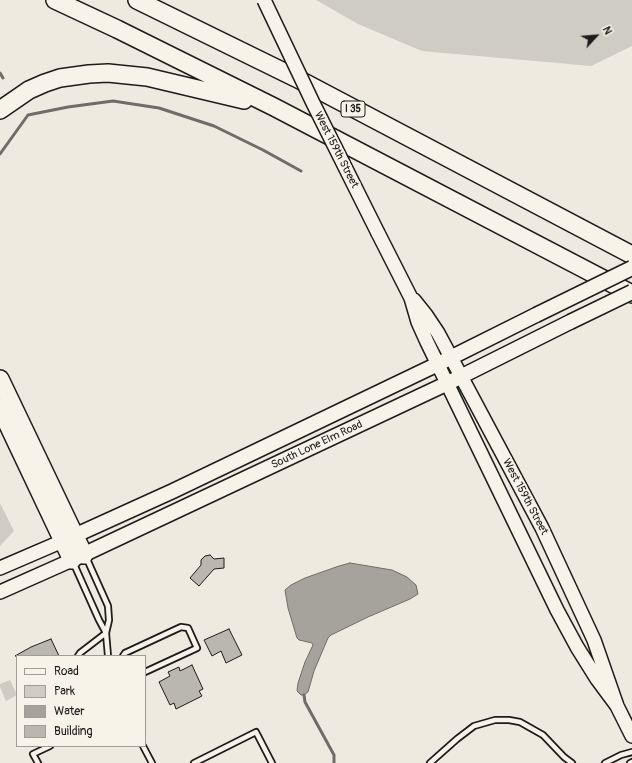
<!DOCTYPE html>
<style>
body{margin:0}
#map{position:relative;width:632px;height:763px;overflow:hidden;background:#eeeae0;font-family:Pangolin,sans-serif}
canvas{display:block}
.legend{position:absolute;left:16px;top:655px;width:130px;height:92px;box-sizing:border-box;background:#f7f3e8;border:1px solid #9f9d96;margin:0;padding:5px 7px;list-style:none;font-size:12px;color:#1c1c1c}
.legend li{display:flex;align-items:center;gap:8px;height:20px}
.legend b{width:20px;border:1px solid #9f9d96}
.north{position:absolute;left:576px;top:16px;width:40px;height:40px;-webkit-text-stroke:3px #f7f3e8;paint-order:stroke;rotate:64deg;font-size:11px;font-weight:700;line-height:16px;text-align:center;color:#1c1c1c}
.north::after{content:'';display:block;margin:auto;width:14px;height:18px;background:#1c1c1c;clip-path:polygon(50% 0,100% 100%,50% 72%,0 100%)}
</style>
<div id="map">
<canvas width="632" height="763"></canvas>
<ul class="legend">
<li><b style="height:5px;background:#f7f3e8"></b>Road</li>
<li><b style="height:11px;background:#cfccc3"></b>Park</li>
<li><b style="height:11px;background:#a6a39d"></b>Water</li>
<li><b style="height:11px;background:#bab7af"></b>Building</li>
</ul>
<div class="north">N</div>
</div>
<script>
const ctx = document.querySelector('canvas').getContext('2d');
ctx.lineJoin = 'round';
function paint(path, color) { ctx.fillStyle = color; ctx.fill(path, 'evenodd'); }
const poly = rows => new Path2D(rows.map(r => 'M' + r).join(''));
function strokePath(path, color, width, dash) { ctx.strokeStyle = color; ctx.lineWidth = width; ctx.lineCap = dash ? 'butt' : 'round'; ctx.setLineDash(dash || []); ctx.stroke(path); }
function write(font, color, halo, rows, align = 'center') {
  ctx.font = font + ' Pangolin,sans-serif'; ctx.lineWidth = 3.5; ctx.setLineDash([]); ctx.textBaseline = 'middle'; ctx.strokeStyle = halo; ctx.fillStyle = color; for (const [text, x, y, turn = 0] of rows) {
    ctx.save(); ctx.translate(x, y); ctx.rotate((+turn || 0) * Math.PI / 180); ctx.textAlign = isNaN(turn) ? turn : align; if (halo) ctx.strokeText(text, 0, 0); ctx.fillText(text, 0, 0); ctx.restore();
  }
}
const green = poly([
 [316,0,632,0,632,46,591,66,422,51,358,24],
 [0,503,14,531,0,546],
 [10,680,17,695,6,701,0,687,0,684]
]);
const water = poly([
 [350,563,392,570,407,577,416,585,418,594,410,599,368,617,331,635,328,638,314,671,308,692,304,695,301,695,297,691,298,683,305,662,313,645,312,643,299,640,297,638,288,608,285,590,291,585,305,578,339,566,350,563]
]);
const stream = poly([
 [0,73,3,78],
 [0,154,28,115,68,107,113,101,159,108,214,126,263,150,301,171],
 [304,695,305,702,334,755,334,763]
]);
const building = poly([
 [210,555,214,559,224,558,224,568,214,569,199,586,190,578,201,565,201,560,205,556,210,555],
 [229,629,242,655,226,663,221,651,212,656,204,640,229,629],
 [51,639,59,656,15,656,31,647,51,639],
 [192,665,203,689,199,691,202,696,176,709,174,703,170,705,159,682,170,676,168,672,179,667,180,671,192,665]
]);
const lane = poly([
 [86,557,108,606,109,620,106,633,108,656],
 [73,562,99,620,106,633],
 [78,656,80,653,106,633],
 [123,656,125,653,181,627,188,628,197,648,145,672],
 [143,746,152,763],
 [38,763,33,754,50,746],
 [194,763,256,732,272,763],
 [430,763,457,739,474,726,495,720,509,720,520,722,543,735,564,757,572,763],
 [605,763,621,755,632,752],
 [630,763,632,762]
]);
const secondary = poly([
 [378,233,411,298,418,322,427,342,557,610,577,647,597,679,617,706],
 [414,300,426,315,438,333,542,528,594,640,617,706,632,736],
 [0,568,72,537],
 [0,592,72,560]
]);
const primary = poly([
 [76,535,173,491,438,364,536,315],
 [74,559,448,383,570,322]
]);
const highway = poly([
 [55,0,117,29,274,107,632,294],
 [137,0,296,78,632,255],
 [0,110,29,90,45,83,60,78,89,74,108,73,147,77,244,100],
 [0,379,84,555],
 [0,408,72,560]
]);
const secondaryBridge = poly([
 [264,0,313,103,378,233]
]);
const primaryBridge = poly([
 [536,315,632,268],
 [570,322,632,292]
]);
const shields = [
 [353,109,24]
];
const shieldNames = [
 ["I 35",353,109]
];
const streetNames = [
 ["West 159th Street",336,150,63],
 ["South Lone Elm Road",317,445,-25],
 ["West 159th Street",525,497,62]
];
paint(green, '#cfccc3');
paint(water, '#a6a39d');
strokePath(water, '#6f6d69', 1);
strokePath(stream, '#6f6d69', 3);
paint(building, '#bab7af');
strokePath(building, '#1c1c1c', 1);
strokePath(lane, '#1c1c1c', 8);
strokePath(secondary, '#1c1c1c', 16);
strokePath(primary, '#1c1c1c', 17);
strokePath(highway, '#1c1c1c', 20);
strokePath(lane, '#f7f3e8', 4.5);
strokePath(secondary, '#f7f3e8', 13);
strokePath(primary, '#f7f3e8', 14);
strokePath(highway, '#f7f3e8', 17);
strokePath(secondaryBridge, '#1c1c1c', 16, []);
strokePath(primaryBridge, '#1c1c1c', 17, []);
strokePath(secondaryBridge, '#f7f3e8', 13);
strokePath(primaryBridge, '#f7f3e8', 14);
for (const [x, y, w] of shields) { const box = new Path2D(); box.roundRect(x - w / 2, y - 8, w, 16, 3); ctx.fillStyle = '#f7f3e8'; ctx.fill(box); strokePath(box, '#1c1c1c', 1); }
write('bold 10px', '#1c1c1c', null, shieldNames);
write('11px', '#1c1c1c', '#f7f3e8', streetNames);
</script>
